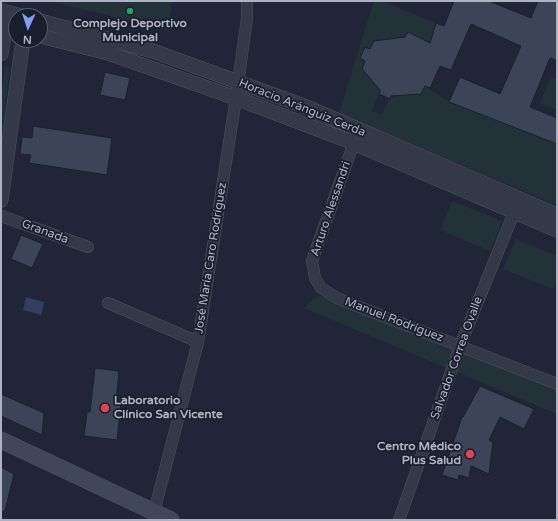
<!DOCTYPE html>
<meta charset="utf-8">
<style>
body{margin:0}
#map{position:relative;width:558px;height:521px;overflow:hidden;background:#202637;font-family:"Varela Round",sans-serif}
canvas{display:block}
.frame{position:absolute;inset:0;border:2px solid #aeb3c4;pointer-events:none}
.north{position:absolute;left:8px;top:8px;width:40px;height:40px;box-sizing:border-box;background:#191e2c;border:1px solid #555a69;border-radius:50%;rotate:183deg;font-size:11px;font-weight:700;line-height:16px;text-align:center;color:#aeb3c4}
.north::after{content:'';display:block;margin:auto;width:14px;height:18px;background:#809cf7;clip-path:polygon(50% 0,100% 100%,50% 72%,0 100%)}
</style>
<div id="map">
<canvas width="558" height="521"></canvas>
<div class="frame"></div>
<div class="north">N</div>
</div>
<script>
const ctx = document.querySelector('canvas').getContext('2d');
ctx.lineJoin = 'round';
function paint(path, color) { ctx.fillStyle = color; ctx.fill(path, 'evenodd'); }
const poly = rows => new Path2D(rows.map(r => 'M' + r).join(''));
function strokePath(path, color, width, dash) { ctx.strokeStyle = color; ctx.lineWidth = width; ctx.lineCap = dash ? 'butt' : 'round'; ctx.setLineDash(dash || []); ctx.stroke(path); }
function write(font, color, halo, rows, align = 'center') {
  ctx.font = font + ' "Varela Round",sans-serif'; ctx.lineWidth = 3.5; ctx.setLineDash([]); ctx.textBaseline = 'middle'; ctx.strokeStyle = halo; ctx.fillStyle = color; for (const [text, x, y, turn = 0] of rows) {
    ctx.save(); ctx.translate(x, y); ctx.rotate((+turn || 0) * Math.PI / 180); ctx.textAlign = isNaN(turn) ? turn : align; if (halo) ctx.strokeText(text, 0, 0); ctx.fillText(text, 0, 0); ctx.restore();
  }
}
const green = poly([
 [49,1,172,1,168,30],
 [374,1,381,1,436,23,425,56,405,37,370,49,365,47,360,58,365,61,362,69,376,85,381,88,372,111,382,115,392,93,398,95,421,94,425,86,449,102,557,144,557,205,497,180,339,113],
 [5,66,10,67,1,142,1,100],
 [551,77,557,79,557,110,540,103],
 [452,201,502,221,490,251,440,230],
 [516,239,557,256,557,279,553,289,503,269],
 [318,295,379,321,557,389,557,414,304,308]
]);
const water = poly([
 [26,297,44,302,41,315,23,310]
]);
const building = poly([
 [454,1,489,1,531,18,538,1,557,1,557,61,550,58,530,107,557,118,557,144,449,102,460,77,500,94,521,46,471,24,451,70,440,66,430,88,425,86,421,94,391,96,390,99,379,94,380,90,362,69,365,61,360,58,365,47,370,49,374,41,405,37,408,32,430,43,436,23,444,26,454,1],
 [105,72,130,78,125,100,100,95,105,72],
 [33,126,112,138,107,175,29,163,31,155,20,154,22,137,32,138,33,126],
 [21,235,43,244,32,268,11,259,21,235],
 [95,368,119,371,116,403,121,404,117,440,84,436,87,412,90,412,95,368],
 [480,386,534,409,524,429,500,417,489,440,493,442,489,474,471,466,469,478,459,475,458,480,442,475,462,417,463,417,480,386],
 [1,394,44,413,42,435,1,416,1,394],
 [1,467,14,474,5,511,1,511,1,467]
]);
const minor = poly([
 [358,131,312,261,315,278,321,288,337,298,357,306,557,384],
 [1,216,88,247],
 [108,303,198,342],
 [154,512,198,342,236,98,247,18,247,1],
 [399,520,460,346,517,205]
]);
const tertiary = poly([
 [1,11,22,16],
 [40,21,153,51,304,106,557,215],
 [40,36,108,53,236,98,354,143,557,230],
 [1,54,8,13],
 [1,200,23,40]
]);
const secondary = poly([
 [1,440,171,520]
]);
const markers = [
 [130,11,4,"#2e9e5b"],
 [105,408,5,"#e0444e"],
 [470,454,5,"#e0444e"]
];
const poiNames = [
 ["Complejo Deportivo",130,24],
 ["Municipal",130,38],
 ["Laboratorio",114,401,"left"],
 ["Clínico San Vicente",114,415,"left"],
 ["Centro Médico",461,447,"right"],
 ["Plus Salud",461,461,"right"]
];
const streetNames = [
 ["Horacio Aránguiz Cerda",302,108,22],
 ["Arturo Alessandri",331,209,-71],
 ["Granada",45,232,20],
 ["José María Caro Rodríguez",211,258,-81],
 ["Manuel Rodríguez",394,320,21],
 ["Salvador Correa Ovalle",457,358,-70]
];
paint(green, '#223238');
paint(water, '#333f5f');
paint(building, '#3c4457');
strokePath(building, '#1b202e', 1);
strokePath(minor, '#4e5362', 12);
strokePath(tertiary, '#4e5362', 15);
strokePath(secondary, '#4e5362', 17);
strokePath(minor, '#333947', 11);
strokePath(tertiary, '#333947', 14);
strokePath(secondary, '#41475a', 16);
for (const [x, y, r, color] of markers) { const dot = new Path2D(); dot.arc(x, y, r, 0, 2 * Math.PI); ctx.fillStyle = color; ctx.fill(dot); strokePath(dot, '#191e2c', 1.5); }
write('bold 12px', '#aeb3c4', '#191e2c', poiNames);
write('12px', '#aeb3c4', '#191e2c', streetNames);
</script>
